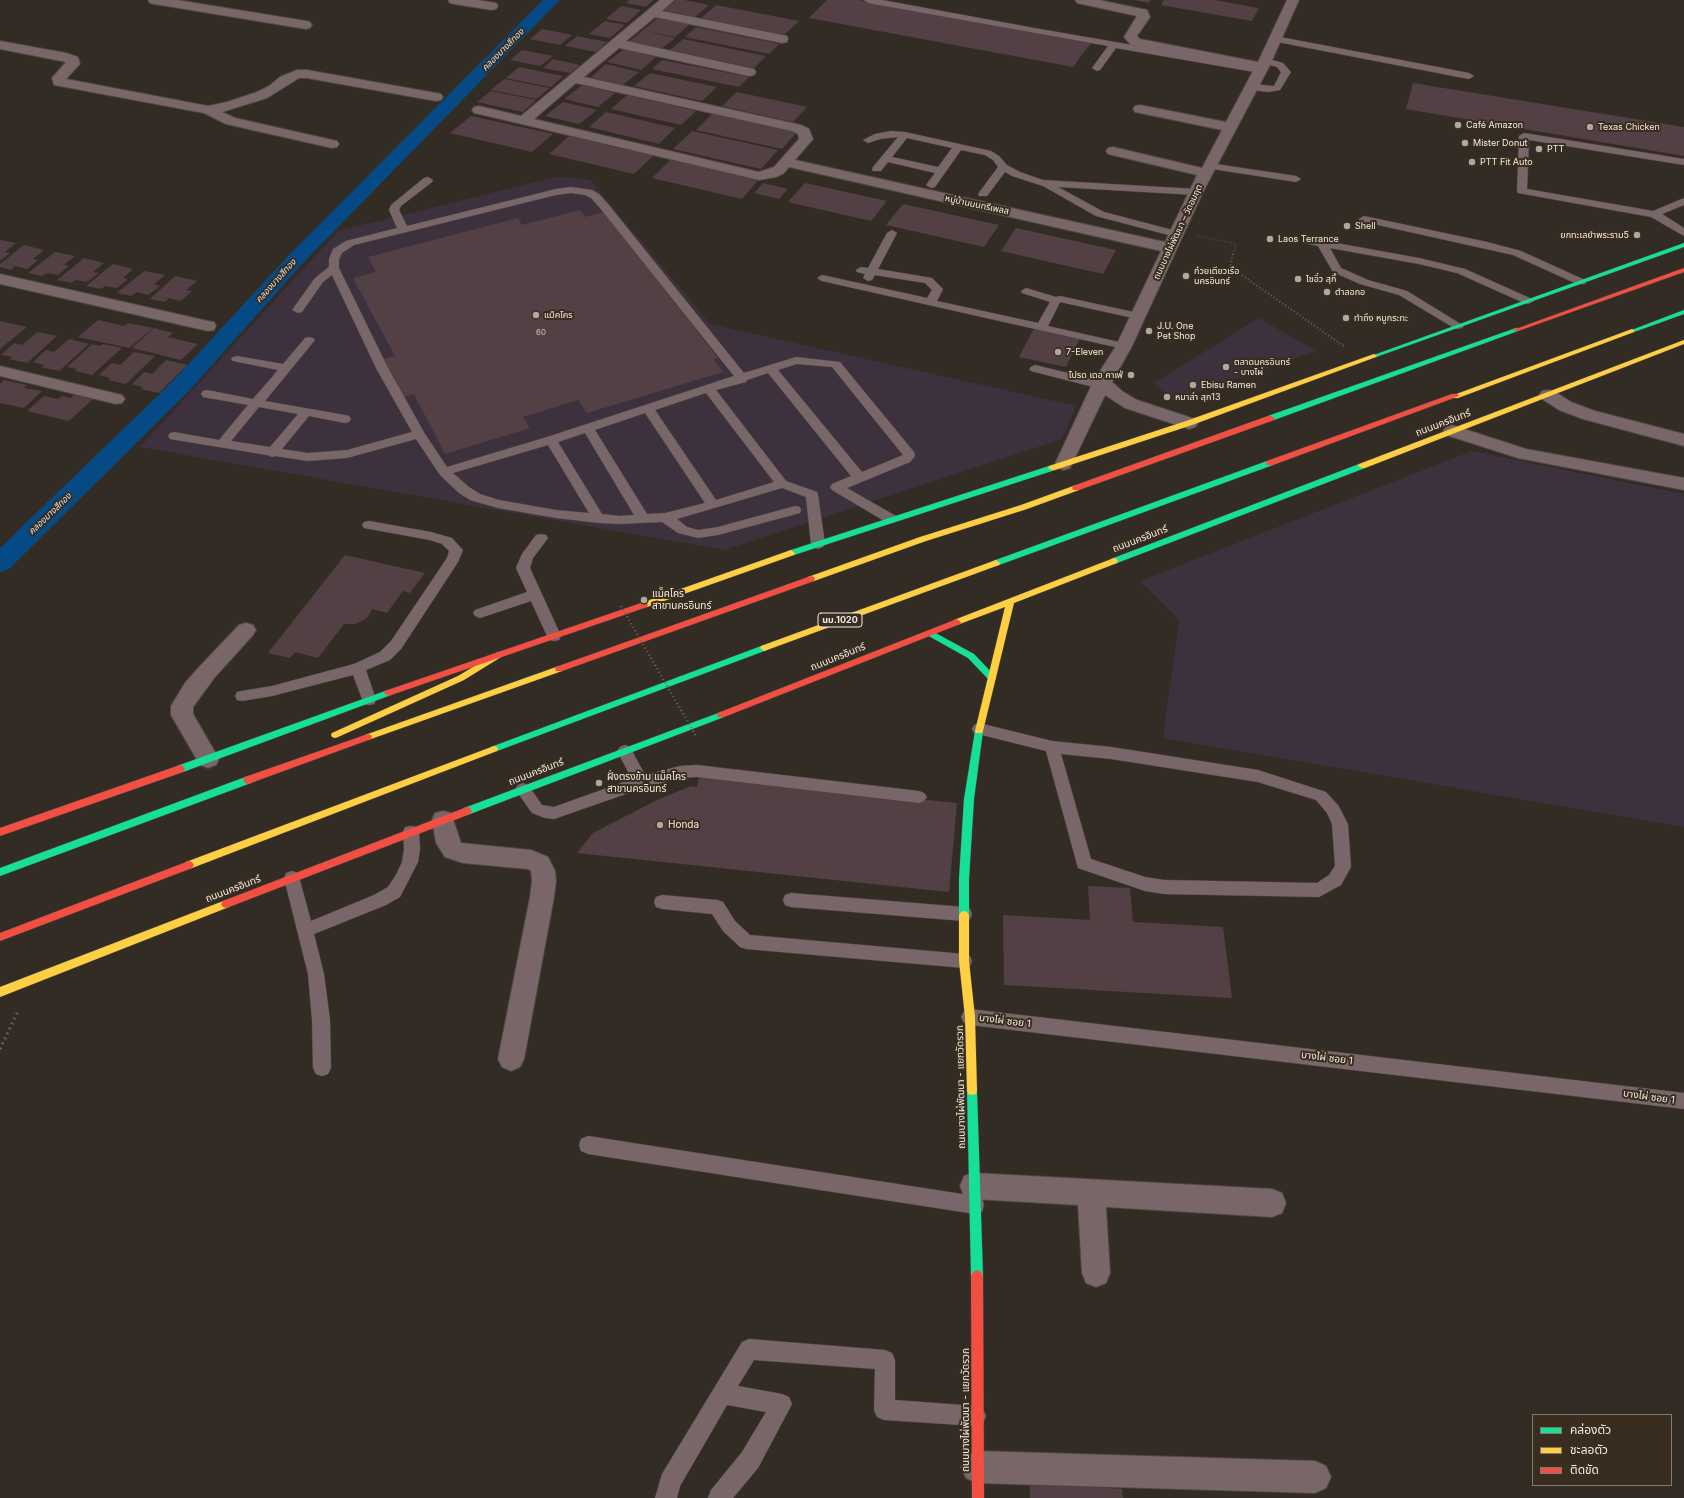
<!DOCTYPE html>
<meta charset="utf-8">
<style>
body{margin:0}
#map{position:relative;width:1684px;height:1498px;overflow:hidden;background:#332c25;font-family:Inter,"Noto Sans Thai",sans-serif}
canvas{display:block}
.legend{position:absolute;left:1532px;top:1414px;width:140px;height:72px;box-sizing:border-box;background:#392d1f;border:1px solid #83796d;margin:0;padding:5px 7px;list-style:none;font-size:12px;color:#f3ebe2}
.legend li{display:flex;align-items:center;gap:8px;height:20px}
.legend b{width:20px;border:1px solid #83796d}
</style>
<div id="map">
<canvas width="1684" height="1498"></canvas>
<ul class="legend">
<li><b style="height:5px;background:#16e098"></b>คล่องตัว</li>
<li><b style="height:5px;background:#ffcf43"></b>ชะลอตัว</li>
<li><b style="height:5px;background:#f24e42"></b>ติดขัด</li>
</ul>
</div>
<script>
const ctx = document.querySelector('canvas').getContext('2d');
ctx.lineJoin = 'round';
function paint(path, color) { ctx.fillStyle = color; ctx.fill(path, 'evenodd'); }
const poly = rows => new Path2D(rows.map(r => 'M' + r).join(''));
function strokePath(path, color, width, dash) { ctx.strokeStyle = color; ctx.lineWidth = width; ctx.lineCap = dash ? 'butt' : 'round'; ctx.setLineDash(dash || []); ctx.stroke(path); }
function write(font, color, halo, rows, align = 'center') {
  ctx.font = font + ' Inter,"Noto Sans Thai",sans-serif'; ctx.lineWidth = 4; ctx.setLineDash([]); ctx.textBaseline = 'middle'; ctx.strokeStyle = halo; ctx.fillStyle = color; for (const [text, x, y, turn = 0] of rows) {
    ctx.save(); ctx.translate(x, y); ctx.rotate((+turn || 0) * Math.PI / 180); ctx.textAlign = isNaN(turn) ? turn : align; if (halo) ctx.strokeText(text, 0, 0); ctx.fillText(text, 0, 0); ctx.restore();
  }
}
const commercial = poly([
 [555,177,575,178,590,180,710,324,1076,406,1062,439,724,550,140,447,338,231],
 [1259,318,1316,351,1173,401,1154,383],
 [1472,451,1684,494,1684,827,1163,738,1179,620,1140,581]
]);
const canal = poly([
 [543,0,560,0,302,264,189,391,9,569,0,572,0,548,173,381,288,256,543,0]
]);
const building = poly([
 [629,0,653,0,646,7,626,3],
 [676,0,684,0,709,5,695,17,663,10],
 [827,0,859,0,1091,43,1073,67,809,18],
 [1134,0,1151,0,1149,3],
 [1164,0,1215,0,1259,8,1252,21,1161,5],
 [716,5,799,21,784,35,700,19],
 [621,6,641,10,627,23,606,19],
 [658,18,690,24,675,37,643,30],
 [605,21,625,25,610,38,589,34],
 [696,27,779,44,769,54,685,37],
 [542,29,572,35,560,45,530,39],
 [643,30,675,38,660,50,627,43],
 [577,36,607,42,596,52,565,46],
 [683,39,766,56,754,68,670,50],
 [624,49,656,57,641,70,607,62],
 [522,50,553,56,540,66,510,60],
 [553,59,580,65,570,73,543,68],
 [662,60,749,77,739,87,652,69],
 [606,64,639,72,623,85,590,78],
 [519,67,563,76,551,87,506,78],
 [650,73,717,87,702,101,634,86],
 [504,79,550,88,536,99,491,90],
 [1413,83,1684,127,1684,156,1406,109],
 [582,85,615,93,598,107,564,99],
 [491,91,536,100,523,112,477,102],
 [737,92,807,107,793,122,722,106],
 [627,95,696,111,681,125,611,109],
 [563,102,597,110,579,124,545,116],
 [606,112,675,128,659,144,589,127],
 [713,113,798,131,782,149,696,130],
 [471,116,553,134,532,152,450,133],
 [692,131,778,150,761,169,673,149],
 [569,136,653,156,634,174,549,154],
 [671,159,759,179,742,199,652,178],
 [763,183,788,189,779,199,754,193],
 [805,183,887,201,871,221,788,202],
 [903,204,999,225,984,247,886,225],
 [580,210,585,217,604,212,718,358,713,359,723,372,587,413,578,400,523,417,530,428,445,454,414,394,403,397,383,359,395,356,353,278,376,272,368,257,518,218,522,225],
 [1016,228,1116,250,1103,274,1001,251],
 [0,240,16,243,5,252,10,253,0,261],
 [24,245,44,250,33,259,38,260,27,269,15,266,11,270,0,267,0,264],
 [55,252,75,256,64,265,69,266,58,275,47,273,42,276,28,273],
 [84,258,104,263,93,272,99,273,87,282,76,280,71,283,57,280],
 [113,264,133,269,123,278,128,279,117,288,105,286,101,289,86,286],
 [144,271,165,275,154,284,160,286,148,295,137,292,132,296,117,293],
 [175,276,197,281,186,290,192,291,181,301,169,298,165,302,150,299],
 [98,320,124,326,128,323,153,328,129,348,78,337],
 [0,321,27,327,0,349],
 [154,328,173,333,168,337,198,344,181,360,132,348],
 [1034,328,1080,338,1066,367,1019,357],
 [37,332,57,336,27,363,9,359,12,357,1,355,14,343,22,345],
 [69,339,89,344,59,371,42,367,44,365,33,362,46,350,54,352],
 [92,344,100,346,103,344,122,348,92,375,75,371,77,369,67,367],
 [134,352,155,356,126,384,108,380,110,378,99,375,112,363,120,365],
 [166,360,187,365,159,393,141,389,143,387,132,384,144,372,152,374],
 [4,380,27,385,24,388,42,391,24,408,0,403,0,384],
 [74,395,93,399,69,421,27,411,44,396,58,399,62,396,70,398],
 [345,555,425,573,410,593,403,591,387,613,372,609,368,617,362,621,355,624,344,624,318,658,295,652,290,658,268,653],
 [699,777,957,803,949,892,577,853,593,833,657,800,691,786,697,787],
 [1088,886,1130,888,1133,922,1223,927,1232,998,1004,985,1003,915,1090,920],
 [1030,1482,1122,1489,1123,1498,1030,1498]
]);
const pathFar2 = poly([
 [1197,236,1236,244,1233,255]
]);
const pathFar1 = poly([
 [1233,254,1230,267,1345,347]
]);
const path = poly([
 [0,1049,18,1011]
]);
const lane = poly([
 [864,0,882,0,1034,28,1260,67,1265,70,1260,73,1116,48,1100,70,1097,71,1092,68,1108,46,868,3,864,0],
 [1275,36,1469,73,1474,76,1469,79,1272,41,1271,39,1275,36],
 [1265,58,1283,63,1291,72,1280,90,1268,92,1252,90,1247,87,1252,84,1274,86,1281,72,1277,67,1262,63,1261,61,1265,58],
 [891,131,905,132,991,151,999,156,1007,165,1020,172,1043,180,1196,189,1201,192,1196,195,1058,187,1104,212,1180,232,1181,234,1180,236,1176,237,1096,216,1043,186,1012,176,1005,172,987,196,979,196,978,194,998,167,993,160,985,155,961,150,935,187,931,188,926,185,935,173,888,162,881,171,873,171,872,169,873,167,898,137,880,139,868,143,863,140,875,134,891,131],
 [907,138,952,148,938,167,892,157,907,138],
 [1524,133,1684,159,1684,165,1529,140,1527,189,1653,211,1684,198,1684,205,1662,214,1684,228,1684,236,1651,217,1518,193,1517,191,1519,136,1524,133],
 [1209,163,1296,176,1301,179,1296,182,1206,168,1204,166,1209,163],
 [428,177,433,180,432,182,401,206,399,210,407,226,556,189,571,187,592,190,599,194,608,204,744,373,796,357,840,362,914,452,915,456,910,462,847,488,896,516,897,519,896,522,891,523,886,522,832,490,830,487,832,484,851,476,768,373,747,380,746,382,716,390,786,481,817,492,818,495,825,544,823,547,818,549,813,547,811,544,806,497,782,488,677,519,687,527,698,530,718,527,795,506,800,507,801,510,800,513,718,535,698,538,678,533,662,522,619,524,599,523,556,518,498,508,470,500,459,493,440,475,416,439,347,458,308,461,275,456,272,457,267,455,170,439,168,436,170,433,174,432,219,440,248,405,203,397,201,394,203,391,207,390,253,399,278,370,233,361,231,359,233,357,237,356,283,364,305,338,309,337,313,338,315,340,265,401,345,415,349,416,351,419,349,422,345,423,309,416,282,449,308,453,347,450,412,432,376,368,332,275,323,282,302,312,298,313,292,310,315,278,329,267,329,259,333,249,346,241,397,228,389,210,391,205,424,178,428,177],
 [571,193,585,195,591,198,600,208,734,376,547,437,447,467,425,434,388,368,339,268,339,259,342,253,354,245,556,195,571,193],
 [797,364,832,367,903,455,862,472,778,370,797,364],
 [706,393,774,482,716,500,655,410,706,393],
 [259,407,298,414,270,447,231,441,259,407],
 [645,413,705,503,665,513,647,514,595,430,645,413],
 [585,433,634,515,619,516,602,514,558,442,585,433],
 [548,445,589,513,556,510,499,500,480,494,469,487,453,473,548,445],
 [1364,216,1487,242,1521,251,1585,280,1586,282,1585,284,1577,284,1513,255,1360,221,1359,219,1364,216],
 [892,230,897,233,878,269,932,278,943,289,937,301,1038,323,1050,302,1022,293,1021,291,1026,288,1056,297,1060,296,1138,313,1144,316,1138,319,1060,302,1048,326,1128,344,1130,346,1128,348,1124,349,822,281,817,278,822,275,927,298,932,290,925,283,875,275,872,280,868,281,863,278,865,274,857,272,856,270,861,267,868,268,887,233,892,230],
 [1308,238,1419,258,1465,269,1532,299,1534,301,1528,304,1524,303,1457,273,1419,264,1330,248,1341,268,1368,280,1407,291,1464,326,1462,328,1458,329,1454,328,1399,295,1360,284,1333,272,1318,246,1304,243,1303,241,1308,238],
 [1035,365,1105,382,1107,385,1105,388,1101,389,1031,371,1029,369,1031,367,1035,365],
 [369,521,431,532,452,538,463,550,458,562,401,649,390,660,366,670,376,700,374,704,369,705,364,704,353,675,272,696,242,701,237,700,235,696,237,692,242,691,272,686,354,664,380,652,391,641,447,558,449,551,442,544,430,540,364,528,362,525,364,522,369,521],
 [541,534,546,535,548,538,533,558,530,568,561,636,559,640,554,641,549,640,547,636,531,601,480,618,475,616,473,613,475,610,527,592,516,568,522,554,536,535,541,534],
 [979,723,1052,741,1111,747,1258,770,1326,792,1338,805,1348,824,1351,867,1341,885,1319,897,1164,894,1145,891,1078,868,1046,751,974,733,972,729,974,725,979,723],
 [1061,754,1111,759,1258,782,1316,800,1327,813,1332,824,1335,866,1329,875,1317,883,1164,880,1145,877,1091,859,1061,754],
 [625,745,630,747,645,775,680,766,697,765,919,791,924,793,927,797,924,801,919,803,697,777,680,778,643,788,554,819,545,818,532,813,515,789,518,785,523,783,528,785,542,805,554,807,632,779,617,751,620,747,625,745],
 [411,826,417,827,419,832,420,849,418,862,400,897,386,905,314,934,324,974,330,1020,331,1068,328,1074,322,1076,316,1074,313,1068,312,1020,308,974,284,878,286,873,292,871,298,873,311,921,374,895,388,887,396,875,402,862,404,849,403,832,405,827,411,826],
 [791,893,964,907,970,909,972,914,970,919,964,921,791,907,785,905,783,900,785,895,791,893],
 [662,895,717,900,723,902,735,921,750,935,964,954,970,956,972,961,970,966,964,968,746,949,740,947,723,931,712,914,662,909,656,907,654,902,656,897,662,895],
 [970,1009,1684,1093,1684,1109,970,1025,964,1023,961,1017,964,1011,970,1009],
 [588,1136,975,1196,982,1198,984,1205,982,1212,975,1214,588,1154,581,1151,579,1145,581,1139,588,1136],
 [749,1339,885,1350,892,1353,895,1360,895,1400,976,1406,983,1409,986,1416,983,1423,976,1426,884,1420,877,1417,874,1410,875,1369,754,1360,738,1386,782,1394,789,1397,792,1404,758,1468,733,1498,708,1498,711,1490,742,1452,766,1412,727,1405,680,1486,677,1498,655,1498,662,1474,742,1342,749,1339]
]);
const street = poly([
 [148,0,177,0,306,21,310,22,312,25,310,28,306,29,154,4,150,3,148,0],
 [448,0,478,0,496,3,498,6,496,9,492,10,454,4,450,3,448,0],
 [660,0,674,0,662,11,787,36,788,39,787,42,782,43,655,17,626,41,749,68,754,69,756,72,754,75,749,76,619,48,584,77,801,125,809,129,813,139,795,160,1165,242,1197,175,1108,154,1106,151,1108,148,1113,147,1202,168,1222,130,1140,113,1135,112,1133,109,1135,106,1140,105,1226,122,1254,69,1131,45,1124,37,1137,16,1077,3,1075,0,1099,0,1147,10,1150,17,1137,36,1140,39,1258,62,1287,0,1299,0,1269,67,1203,192,1132,346,1112,382,1122,391,1137,400,1195,419,1198,423,1195,427,1189,429,1183,427,1125,408,1105,395,1070,468,1064,470,1058,468,1055,464,1093,382,1116,346,1161,251,789,167,784,173,776,177,759,180,479,114,474,113,472,110,474,107,479,106,521,116,660,0],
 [576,83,792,131,798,134,799,139,774,167,759,172,534,119,576,83],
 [0,41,66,53,78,57,80,64,66,79,208,106,227,102,257,92,269,86,280,77,297,70,307,70,436,93,441,94,443,97,441,100,436,101,307,78,299,78,267,98,222,112,235,118,337,141,339,144,337,147,332,148,226,124,204,113,54,85,52,78,66,62,0,49,0,41],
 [0,274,208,321,214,322,216,326,214,330,208,331,0,284,0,274],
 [0,366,122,395,125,399,122,403,116,404,0,376,0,366],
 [1548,390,1554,391,1571,402,1595,411,1684,434,1684,446,1583,419,1559,410,1542,399,1539,395,1542,391,1548,390],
 [1452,425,1526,449,1684,478,1684,490,1518,458,1446,435,1443,431,1446,427,1452,425],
 [246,623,253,625,256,630,253,635,215,677,193,707,193,714,219,759,216,765,208,768,200,765,171,715,171,706,185,683,201,665,239,625,246,623],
 [443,811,451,813,461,843,531,850,548,857,555,871,556,881,554,897,524,1059,520,1067,511,1071,502,1067,498,1059,530,897,532,881,531,871,528,869,463,863,445,857,436,843,432,820,435,813,443,811],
 [974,1173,1272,1189,1282,1193,1286,1203,1282,1213,1272,1217,1106,1207,1110,1273,1106,1283,1096,1287,1086,1283,1082,1273,1078,1205,974,1199,964,1196,960,1186,964,1176,974,1173],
 [977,1451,1315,1461,1326,1466,1331,1477,1326,1488,1315,1493,977,1483,966,1478,961,1467,966,1456,977,1451]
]);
const fast = poly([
 [1684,243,1684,247,1376,357,1372,357,1371,356,1684,243],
 [1684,310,1684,314,1634,332,1630,332,1629,331,1684,310],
 [1516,328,1518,329,1518,331,1274,420,1271,420,1267,418,1268,416,1516,328],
 [1267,461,1273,461,1274,463,1273,465,999,565,996,566,992,563,993,561,1267,461],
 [1359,464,1362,464,1366,466,1365,468,1117,563,1114,564,1110,561,1111,559,1359,464],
 [1049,466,1052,466,1056,468,1055,470,794,555,788,555,787,553,788,551,1049,466],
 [930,630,974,654,995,676,996,678,995,680,989,680,968,658,927,635,926,633,930,630],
 [764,645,768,648,767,650,497,751,491,751,490,749,491,747,764,645],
 [388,690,392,693,391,695,183,772,177,772,175,769,177,766,388,690],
 [721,712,724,713,725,715,724,717,470,814,467,815,464,814,462,811,464,808,721,712],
 [979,728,983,731,974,799,969,879,969,915,967,918,964,919,961,918,959,915,959,879,964,799,975,731,979,728],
 [248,776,251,777,253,780,251,783,0,876,0,868,248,776],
 [972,1085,976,1086,977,1090,983,1276,981,1280,977,1282,973,1280,971,1276,967,1090,968,1086,972,1085]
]);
const slow = poly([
 [1632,329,1634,330,1634,332,1458,398,1452,398,1451,396,1632,329],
 [1684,340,1684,344,1365,468,1362,468,1358,466,1359,464,1684,340],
 [1374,354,1377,356,1376,357,1192,425,1055,470,1052,470,1048,468,1049,466,1186,421,1374,354],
 [1076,485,1079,486,1079,490,1027,509,926,541,814,581,808,581,807,579,808,577,920,537,1021,505,1076,485],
 [791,550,795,553,794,555,647,607,641,607,640,605,641,603,791,550],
 [1114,558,1117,559,1118,561,1117,563,1014,603,983,731,982,733,976,733,975,731,1005,607,957,625,953,622,954,620,1114,558],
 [996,560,1000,563,999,565,767,650,764,651,760,648,761,646,996,560],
 [498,652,502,655,501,657,464,680,338,737,335,738,332,737,331,735,332,733,458,676,498,652],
 [559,666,562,667,563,669,562,671,371,739,368,740,365,739,364,737,365,735,559,666],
 [494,746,497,747,498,749,497,751,192,868,189,869,186,868,184,865,186,862,494,746],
 [226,900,229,901,231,904,229,907,0,997,0,987,226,900],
 [964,911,967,912,969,915,969,961,975,1017,977,1090,976,1094,972,1095,968,1094,967,1090,965,1017,959,961,959,915,961,912,964,911]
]);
const jam = poly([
 [1684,268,1684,272,1518,331,1514,331,1513,330,1684,268],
 [1452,394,1458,394,1459,396,1273,465,1267,465,1266,463,1267,461,1452,394],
 [1268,416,1271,416,1275,418,1274,420,1079,490,1073,490,1072,488,1073,486,1268,416],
 [811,576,814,577,815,579,814,581,562,671,556,671,555,669,556,667,811,576],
 [644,602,647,603,648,605,647,607,391,695,388,696,384,693,385,691,644,602],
 [957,619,961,622,960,624,724,717,718,717,717,715,718,713,957,619],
 [368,734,371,735,372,737,371,739,248,784,245,783,243,780,245,777,368,734],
 [180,765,183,766,185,769,183,772,0,836,0,828,180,765],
 [467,807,470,808,472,811,470,814,229,907,226,908,223,907,221,904,223,901,467,807],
 [189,861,192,862,194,865,192,868,0,941,0,933,189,861],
 [977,1270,981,1272,983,1276,984,1498,972,1498,971,1276,973,1272,977,1270]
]);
const pathBridge = poly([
 [621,606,696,736]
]);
const markers = [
 [1458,125,4,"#b0a8a0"],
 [1590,127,4,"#b0a8a0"],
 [1465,143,4,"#b0a8a0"],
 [1539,149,4,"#b0a8a0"],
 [1472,162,4,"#b0a8a0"],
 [1347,226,4,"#b0a8a0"],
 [1637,235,4,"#b0a8a0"],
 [1270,239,4,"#b0a8a0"],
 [1186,276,4,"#b0a8a0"],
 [1298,279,4,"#b0a8a0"],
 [1327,292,4,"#b0a8a0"],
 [536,315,4,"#b0a8a0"],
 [1346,318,4,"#b0a8a0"],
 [1149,331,4,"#b0a8a0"],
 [1058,352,4,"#b0a8a0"],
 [1226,367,4,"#b0a8a0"],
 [1131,375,4,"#b0a8a0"],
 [1193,385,4,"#b0a8a0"],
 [1167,397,4,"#b0a8a0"],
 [644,600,4,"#b0a8a0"],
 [599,783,4,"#b0a8a0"],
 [660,825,4,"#b0a8a0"]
];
const numberNames = [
 ["60",541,333]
];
const farWaternames = [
 ["คลองบางสีทอง",503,50,-45],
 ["คลองบางสีทอง",276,281,-48],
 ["คลองบางสีทอง",50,514,-44]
];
const farPoinames = [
 ["Café Amazon",1466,125],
 ["Texas Chicken",1598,127],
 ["Mister Donut",1473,143],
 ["PTT",1547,149],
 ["PTT Fit Auto",1480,162],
 ["Shell",1355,226],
 ["ยกทะเลยำพระราม5",1629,235,"right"],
 ["Laos Terrance",1278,239],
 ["ก๋วยเตียวเรือ",1194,271],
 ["นครอินทร์",1194,281],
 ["ไซอิ๋ว สุกี้",1306,279],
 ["ตำลอกอ",1335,292],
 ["แม็คโคร",544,315],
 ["ทำถึง หมูกระทะ",1354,318],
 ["J.U. One",1157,326],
 ["Pet Shop",1157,336],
 ["7-Eleven",1066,352],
 ["ตลาดนครอินทร์",1234,362],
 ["- บางไผ่",1234,372],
 ["โปรด เดอ คาเฟ่",1123,375,"right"],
 ["Ebisu Ramen",1201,385],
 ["หมาล่า สุก13",1175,397]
];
const farStreetnames = [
 ["หมู่บ้านนนทรีเพลส",977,205,12],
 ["ถนนบางไผ่พัฒนา – วัดอมฤต",1178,232,-65]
];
const shields = [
 [840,620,44]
];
const shieldNames = [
 ["นบ.1020",840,620]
];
const streetNames = [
 ["ถนนนครอินทร์",1443,423,-21],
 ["ถนนนครอินทร์",1140,539,-21],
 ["ถนนนครอินทร์",838,657,-22],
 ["ถนนนครอินทร์",536,772,-21],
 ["ถนนนครอินทร์",233,889,-21],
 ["บางไผ่ ซอย 1",1005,1021,7],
 ["บางไผ่ ซอย 1",1327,1058,7],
 ["ถนนบางไผ่พัฒนา - แยกวัดรวก",961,1087,-91],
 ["บางไผ่ ซอย 1",1649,1097,8],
 ["ถนนบางไผ่พัฒนา - แยกวัดรวก",966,1410,-90]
];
const poiNames = [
 ["แม็คโคร",652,594],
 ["สาขานครอินทร์",652,606],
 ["ฝั่งตรงข้าม แม็คโคร",607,777],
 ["สาขานครอินทร์",607,789],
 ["Honda",668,825]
];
paint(commercial, '#3d313d');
paint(canal, '#064a85');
paint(building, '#534044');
strokePath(lane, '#4d4740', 1);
strokePath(street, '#4d4740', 2);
strokePath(fast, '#4d4740', 1);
strokePath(slow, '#4d4740', 1);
strokePath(jam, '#4d4740', 1);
strokePath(pathFar2, '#726465', 1.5, [0.5, 2]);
strokePath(pathFar1, '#726465', 2, [1, 2.5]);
strokePath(path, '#726465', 3, [1.5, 4]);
paint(lane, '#796669');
paint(street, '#796669');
paint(fast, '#16e098');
paint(slow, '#ffcf43');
paint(jam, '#f24e42');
strokePath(pathBridge, '#726465', 2.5, [1, 3]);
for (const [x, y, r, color] of markers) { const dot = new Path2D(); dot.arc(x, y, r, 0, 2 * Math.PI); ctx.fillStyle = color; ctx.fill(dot); strokePath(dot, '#392d1f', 1.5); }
write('8px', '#cbc0ba', null, numberNames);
write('italic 9px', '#d5e5f8', '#392d1f', farWaternames);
write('9px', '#f3ebe2', '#392d1f', farPoinames, 'left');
write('9px', '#f3ebe2', '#392d1f', farStreetnames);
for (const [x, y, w] of shields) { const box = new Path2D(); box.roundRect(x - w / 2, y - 7, w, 14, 3); ctx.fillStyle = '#392d1f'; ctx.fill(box); strokePath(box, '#f3ebe2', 1); }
write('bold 9px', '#f3ebe2', null, shieldNames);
write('10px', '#f3ebe2', '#392d1f', streetNames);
write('10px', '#f3ebe2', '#392d1f', poiNames, 'left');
</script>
